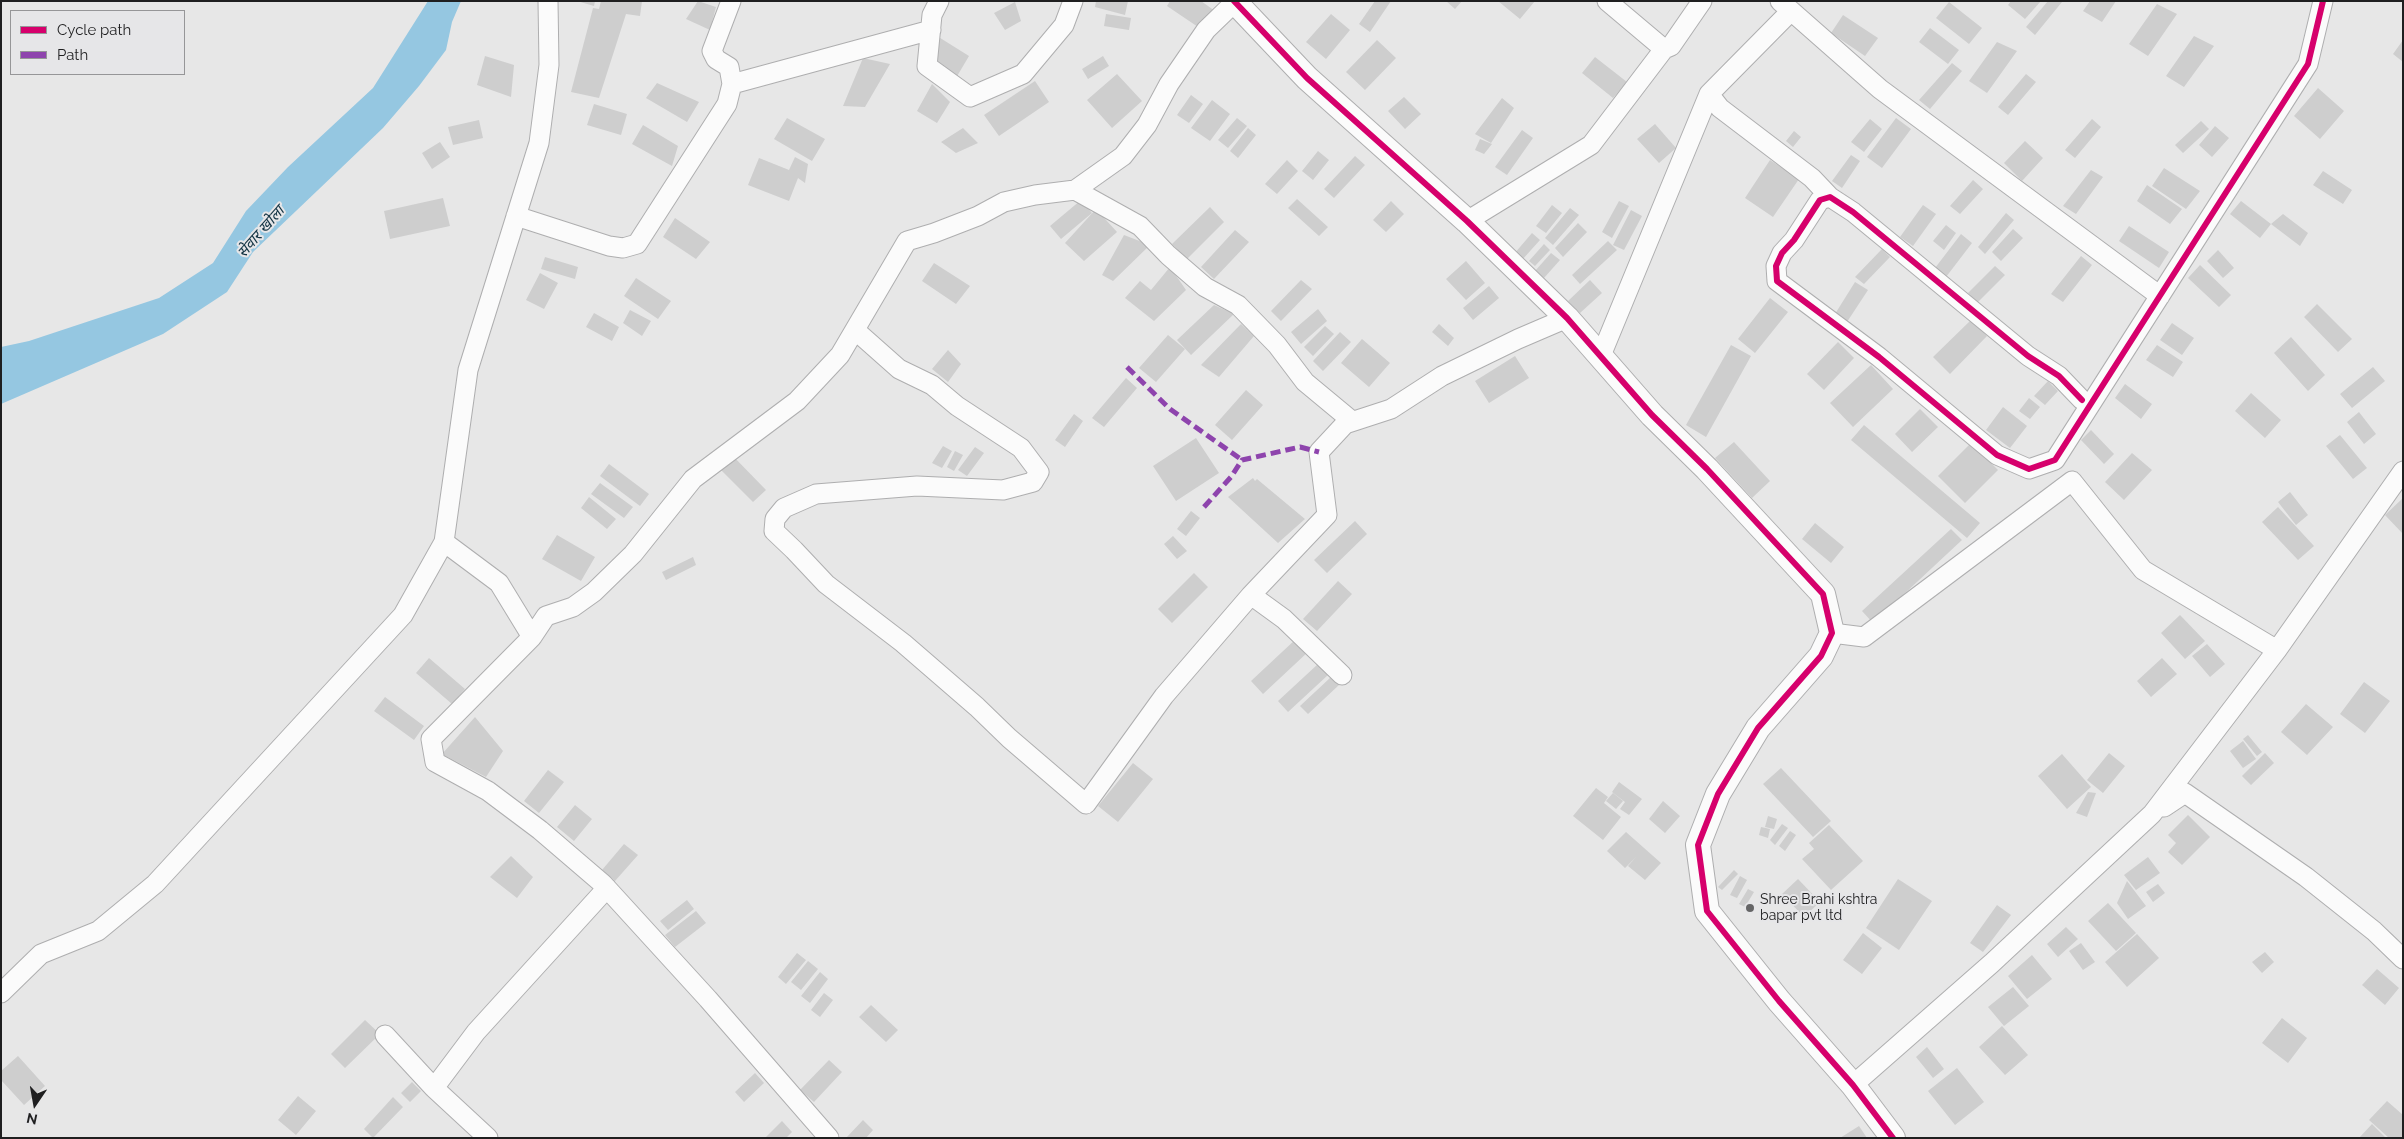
<!DOCTYPE html>
<meta charset="utf-8">
<style>
body{margin:0}
#map{position:relative;width:2404px;height:1139px;overflow:hidden;background:#e7e7e7;font-family:Raleway,sans-serif}
canvas{display:block}
.frame{position:absolute;inset:0;border:2px solid #1f1f20;pointer-events:none}
.legend{position:absolute;left:10px;top:10px;width:175px;height:65px;box-sizing:border-box;background:#e6e6e8;border:1px solid #969698;margin:0;padding:6px 9px;list-style:none;font-size:15px;color:#1f1f20}
.legend li{display:flex;align-items:center;gap:10px;height:25px}
.legend b{width:25px;border:1px solid #969698}
.north{position:absolute;left:10px;top:1079px;width:50px;height:50px;-webkit-text-stroke:4px #e6e6e8;paint-order:stroke;rotate:192deg;font-size:14px;font-weight:700;line-height:20px;text-align:center;color:#1f1f20}
.north::after{content:'';display:block;margin:auto;width:18px;height:22px;background:#1f1f20;clip-path:polygon(50% 0,100% 100%,50% 72%,0 100%)}
</style>
<div id="map">
<canvas width="2404" height="1139"></canvas>
<div class="frame"></div>
<ul class="legend">
<li><b style="height:6px;background:#d6006c"></b>Cycle path</li>
<li><b style="height:6px;background:#8e44ad"></b>Path</li>
</ul>
<div class="north">N</div>
</div>
<script>
const ctx = document.querySelector('canvas').getContext('2d');
ctx.lineJoin = 'round';
function paint(path, color) { ctx.fillStyle = color; ctx.fill(path, 'evenodd'); }
const poly = rows => new Path2D(rows.map(r => 'M' + r).join(''));
function strokePath(path, color, width, dash) { ctx.strokeStyle = color; ctx.lineWidth = width; ctx.lineCap = dash ? 'butt' : 'round'; ctx.setLineDash(dash || []); ctx.stroke(path); }
function write(font, color, halo, rows, align = 'center') {
  ctx.font = font + ' Raleway,"Noto Sans Devanagari",sans-serif'; ctx.lineWidth = 4; ctx.setLineDash([]); ctx.textBaseline = 'middle'; ctx.strokeStyle = halo; ctx.fillStyle = color; for (const [text, x, y, turn = 0] of rows) {
    ctx.save(); ctx.translate(x, y); ctx.rotate((+turn || 0) * Math.PI / 180); ctx.textAlign = isNaN(turn) ? turn : align; if (halo) ctx.strokeText(text, 0, 0); ctx.fillText(text, 0, 0); ctx.restore();
  }
}
const water = poly([
 [428,1,461,1,452,22,446,50,419,86,383,128,253,252,227,292,163,334,1,404,1,347,29,341,159,298,213,263,246,211,288,167,373,88]
]);
const building = poly([
 [577,1,595,1,594,6],
 [601,1,642,1,640,16,626,14,599,98,571,92,593,8,599,9],
 [698,1,716,7,710,30,686,19],
 [1096,1,1128,1,1125,15,1095,7],
 [1170,1,1201,1,1215,11,1201,29,1167,6],
 [1375,1,1391,1,1370,32,1359,24],
 [1446,1,1462,1,1455,9],
 [1498,1,1535,1,1520,19],
 [2011,1,2041,1,2025,19,2008,5],
 [2048,1,2062,2,2035,35,2026,27],
 [2090,1,2116,1,2102,22,2083,11],
 [1015,2,1021,21,1005,30,994,13],
 [1949,2,1982,28,1969,44,1936,18],
 [2157,4,2177,14,2148,56,2129,44],
 [1106,14,1131,18,1129,30,1104,26],
 [1331,14,1350,30,1326,59,1306,42],
 [1843,15,1878,38,1865,56,1831,33],
 [1930,28,1959,50,1948,64,1919,42],
 [937,36,969,56,956,78,923,58],
 [2194,36,2214,46,2184,87,2166,76],
 [1377,40,1396,58,1365,90,1346,72],
 [2403,40,2403,62,2393,54],
 [1997,42,2017,51,1987,93,1969,81],
 [485,56,514,65,511,97,477,85],
 [1103,56,1109,66,1088,79,1082,69],
 [1595,57,1627,82,1613,98,1582,73],
 [863,58,890,64,865,107,843,106],
 [1952,63,1962,71,1930,109,1919,100],
 [1117,74,1142,101,1112,128,1087,100],
 [2026,74,2036,82,2008,115,1998,107],
 [1035,81,1049,102,999,136,984,115],
 [657,83,699,102,687,122,646,98],
 [932,84,950,102,937,123,917,111],
 [2318,88,2344,111,2320,139,2294,116],
 [1191,95,1203,104,1189,123,1177,115],
 [1404,97,1421,114,1405,129,1388,111],
 [1502,98,1514,108,1491,143,1475,134],
 [1212,100,1230,114,1210,141,1191,128],
 [594,104,627,114,621,135,587,125],
 [787,118,825,139,812,161,774,139],
 [1237,118,1247,126,1228,148,1218,140],
 [1896,118,1911,129,1882,168,1867,157],
 [1870,119,1882,129,1864,152,1851,142],
 [2092,119,2101,127,2075,158,2065,150],
 [479,120,483,138,453,145,448,127],
 [2201,121,2209,129,2183,153,2175,145],
 [1655,124,1676,148,1659,163,1637,139],
 [643,125,678,146,672,166,632,144],
 [2215,126,2229,138,2212,157,2199,145],
 [963,128,978,143,956,153,941,142],
 [1248,128,1256,135,1238,158,1230,151],
 [1522,130,1533,138,1507,175,1495,167],
 [1794,131,1801,137,1793,147,1786,141],
 [1480,139,1492,144,1484,154,1475,150],
 [2025,141,2043,158,2022,181,2004,163],
 [440,142,450,157,432,169,422,153],
 [1318,151,1329,160,1313,180,1302,171],
 [1851,155,1860,161,1842,188,1832,181],
 [1355,156,1365,165,1334,198,1324,189],
 [795,157,808,164,805,183,798,178,789,201,748,185,759,158,789,170],
 [1287,160,1298,171,1277,194,1265,184],
 [1770,160,1799,179,1773,217,1745,198],
 [2164,168,2200,191,2186,209,2152,186],
 [2091,170,2103,177,2076,214,2063,206],
 [2323,171,2352,190,2343,204,2313,185],
 [1973,180,1983,189,1960,214,1950,206],
 [2147,185,2182,209,2170,224,2137,201],
 [443,198,450,226,390,239,384,211],
 [1297,199,1328,227,1319,236,1288,208],
 [1081,200,1092,213,1061,239,1050,226],
 [1391,201,1404,214,1386,232,1373,220],
 [1619,201,1629,206,1612,238,1602,232],
 [2241,201,2271,224,2260,238,2230,214],
 [1552,205,1562,213,1546,233,1536,226],
 [1923,205,1936,214,1913,246,1900,237],
 [1210,207,1224,222,1187,259,1172,244],
 [1570,208,1579,215,1553,245,1545,238],
 [1096,209,1117,232,1084,261,1065,243],
 [1631,210,1642,216,1624,250,1613,245],
 [2006,213,2014,220,1985,254,1978,247],
 [2283,214,2308,233,2300,246,2271,224],
 [675,218,710,242,696,259,663,237],
 [1578,223,1587,232,1563,257,1555,248],
 [1946,225,1956,233,1944,250,1933,241],
 [2129,226,2169,252,2159,268,2119,241],
 [2013,229,2023,238,2001,261,1992,252],
 [1235,230,1249,242,1214,279,1201,267],
 [1532,233,1540,240,1522,260,1514,254],
 [1961,234,1972,243,1943,281,1932,272],
 [1124,235,1150,245,1113,281,1102,275],
 [1608,241,1617,250,1580,284,1572,275],
 [1544,244,1550,250,1535,266,1529,261],
 [1882,249,1890,257,1864,284,1855,277],
 [2218,250,2234,268,2223,278,2207,261],
 [1551,253,1560,260,1544,278,1535,271],
 [2081,256,2092,265,2063,302,2051,294],
 [545,257,578,267,575,279,541,269],
 [1466,261,1485,283,1466,300,1446,279],
 [934,263,970,286,956,304,922,281],
 [2200,265,2231,295,2219,307,2188,278],
 [1995,266,2005,275,1977,303,1968,293],
 [1170,267,1186,290,1154,321,1125,298,1140,281,1151,290],
 [540,273,558,283,544,309,526,300],
 [636,278,671,301,658,319,624,296],
 [1301,280,1312,289,1281,321,1271,311],
 [1590,280,1602,293,1580,313,1568,301],
 [1855,282,1868,290,1847,322,1835,314],
 [1489,286,1499,298,1473,320,1463,308],
 [1770,298,1788,312,1755,353,1738,339],
 [2317,304,2352,339,2338,352,2304,317],
 [1214,305,1234,314,1191,355,1177,340],
 [1318,309,1327,321,1301,344,1291,332],
 [630,310,651,321,642,336,623,323],
 [594,313,619,327,612,341,586,327],
 [1971,320,1987,336,1950,374,1933,357],
 [2172,323,2194,338,2182,355,2160,340],
 [1241,324,1254,336,1219,377,1201,365],
 [1439,324,1454,338,1448,346,1432,332],
 [1325,326,1334,334,1313,356,1304,347],
 [1340,332,1351,342,1323,371,1313,361],
 [1168,335,1185,349,1156,382,1139,368],
 [2291,337,2325,375,2308,391,2274,353],
 [1362,339,1390,363,1369,387,1341,363],
 [1838,342,1854,358,1824,390,1807,374],
 [1731,345,1751,356,1706,437,1686,425],
 [2157,345,2183,362,2173,377,2146,360],
 [948,350,961,364,948,382,932,369],
 [1515,356,1529,378,1489,403,1475,381],
 [1871,365,1893,389,1853,427,1830,403],
 [2373,367,2385,381,2352,408,2340,394],
 [1126,378,1137,388,1104,427,1092,418],
 [2048,381,2058,391,2045,405,2034,396],
 [2125,384,2152,404,2141,419,2115,398],
 [1246,390,1263,405,1232,440,1215,425],
 [2251,393,2281,420,2265,438,2235,411],
 [2029,398,2040,407,2030,419,2019,411],
 [2003,407,2027,426,2010,448,1986,430],
 [1920,409,1938,427,1912,452,1895,434],
 [2359,412,2376,434,2364,444,2347,422],
 [1074,414,1083,421,1065,447,1055,440],
 [1864,425,1980,523,1967,538,1851,440],
 [2091,430,2114,454,2104,464,2081,440],
 [2340,435,2367,468,2353,479,2326,446],
 [1196,438,1219,473,1176,501,1153,466],
 [1734,442,1770,481,1752,498,1715,458],
 [1971,443,1998,470,1965,503,1938,476],
 [943,446,952,451,942,468,932,463],
 [975,447,984,453,967,476,958,470],
 [955,451,963,455,954,471,947,467],
 [2132,453,2152,470,2124,500,2105,482],
 [731,454,766,490,753,502,718,467],
 [609,464,649,494,640,506,600,476],
 [1253,478,1255,481,1257,479,1305,519,1278,543,1228,497],
 [600,483,633,507,624,518,591,494],
 [2290,492,2308,515,2296,525,2278,502],
 [589,497,616,519,607,529,581,508],
 [2403,498,2403,534,2385,515],
 [2278,507,2314,546,2298,560,2262,522],
 [1191,511,1200,518,1186,536,1177,529],
 [1355,521,1367,534,1327,573,1314,560],
 [1815,523,1844,547,1831,563,1802,539],
 [1951,529,1962,540,1873,623,1862,611],
 [557,535,595,557,581,581,542,559],
 [1173,536,1187,551,1177,559,1164,544],
 [693,557,696,565,666,580,662,572],
 [1194,573,1208,587,1172,623,1158,609],
 [1338,581,1352,594,1317,631,1303,619],
 [2180,615,2205,641,2185,659,2161,633],
 [1297,638,1309,651,1263,694,1251,681],
 [2207,644,2225,664,2210,677,2192,656],
 [429,658,465,689,452,704,416,673],
 [2162,658,2177,674,2151,697,2137,681],
 [1318,664,1328,675,1288,712,1278,701],
 [1331,677,1339,685,1308,714,1300,706],
 [2364,682,2390,701,2365,733,2340,714],
 [385,697,424,726,414,740,374,711],
 [2306,704,2333,727,2307,755,2281,732],
 [475,717,503,751,486,777,442,754],
 [2248,735,2262,752,2257,756,2243,739],
 [2243,741,2256,759,2243,768,2230,751],
 [2109,753,2125,766,2103,793,2087,780],
 [2265,753,2274,763,2251,785,2242,776],
 [2062,754,2091,787,2067,809,2038,776],
 [1133,763,1153,779,1118,822,1098,806],
 [1781,768,1831,821,1813,837,1763,784],
 [548,770,564,782,539,813,524,801],
 [1619,782,1642,799,1629,815,1620,809,1625,802,1612,792],
 [1596,788,1608,797,1604,803,1621,817,1603,840,1573,816],
 [2088,792,2096,793,2087,817,2076,813],
 [1613,793,1623,801,1616,809,1606,801],
 [1663,801,1680,816,1665,833,1649,819],
 [575,805,592,819,574,841,557,827],
 [2188,815,2210,837,2182,865,2168,852,2176,843,2168,835],
 [1768,816,1777,819,1774,829,1765,827],
 [1782,824,1788,828,1775,845,1770,840],
 [1829,825,1863,861,1831,890,1802,859,1814,849,1809,843],
 [1761,827,1770,829,1768,838,1759,835],
 [1790,831,1796,835,1785,851,1779,846],
 [1626,832,1661,863,1645,880,1628,866,1636,857,1625,868,1607,851],
 [624,844,638,855,615,881,602,870],
 [511,856,533,877,517,898,490,877],
 [2148,857,2160,873,2136,890,2124,875],
 [1734,870,1738,874,1722,890,1718,887],
 [1740,876,1747,880,1737,898,1730,895],
 [1798,879,1820,902,1804,917,1782,894],
 [1898,879,1932,901,1899,950,1866,928],
 [2127,881,2146,906,2128,919,2117,903],
 [2158,884,2165,893,2153,902,2146,892],
 [1748,889,1754,892,1745,907,1739,904],
 [687,900,694,909,668,930,660,921],
 [2108,903,2136,933,2116,951,2088,921],
 [1997,905,2011,915,1983,952,1970,943],
 [696,911,706,923,675,947,665,935],
 [2066,927,2078,939,2058,957,2047,944],
 [1863,933,1882,948,1862,974,1843,960],
 [2137,934,2159,958,2127,987,2105,962],
 [2081,943,2095,962,2083,970,2069,951],
 [2265,952,2274,962,2262,973,2252,962],
 [797,953,806,960,786,984,778,977],
 [2032,955,2052,979,2027,999,2008,976],
 [808,961,818,969,801,990,791,982],
 [2377,969,2399,988,2385,1005,2362,985],
 [820,972,828,979,810,1003,801,996],
 [2013,987,2029,1006,2004,1026,1988,1007],
 [824,993,833,1000,820,1017,811,1010],
 [871,1005,898,1030,886,1042,859,1017],
 [2282,1018,2307,1038,2288,1063,2262,1043],
 [365,1020,380,1034,345,1068,331,1054],
 [2002,1026,2028,1055,2005,1075,1979,1047],
 [1927,1047,1944,1069,1933,1078,1916,1057],
 [18,1056,45,1086,24,1105,1,1080,1,1071],
 [829,1060,842,1072,814,1102,800,1090],
 [1957,1068,1984,1102,1955,1125,1928,1091],
 [755,1073,764,1083,744,1102,735,1092],
 [412,1082,421,1091,410,1102,401,1093],
 [298,1096,316,1111,296,1135,278,1120],
 [393,1097,403,1107,373,1138,364,1129],
 [2387,1101,2403,1115,2403,1135,2401,1138,2389,1138,2369,1120],
 [863,1120,873,1130,866,1138,846,1138],
 [782,1121,792,1132,786,1138,765,1138],
 [2372,1124,2386,1138,2359,1138],
 [1859,1126,1867,1138,1840,1138]
]);
const minor = poly([
 [939,1,932,15,927,66,970,97,1023,74,1064,25,1073,1],
 [1607,1,1664,49],
 [1780,1,1880,89,2160,296],
 [732,84,931,30],
 [1709,94,1720,108,1812,178,1830,197],
 [1075,190,1140,226,1168,255,1205,287,1238,305,1277,345,1305,382,1352,421],
 [516,216,609,246,623,248,637,244,727,104,732,84,729,67,716,59,712,51,731,1],
 [1467,221,1591,145,1664,49,1671,46,1702,1],
 [855,330,899,369,932,385,957,406,1021,448,1039,472,1033,482,1003,490,917,486,816,494,784,508,775,519,774,531,794,550,826,584,903,643,977,707,1009,738,1086,804,1164,696,1251,595],
 [1600,358,1709,94,1791,11],
 [2082,400,2059,376,2028,356,1853,212,1830,197,1820,200,1794,240,1782,253,1776,266,1777,281,1879,357,1997,455,2029,469,2055,460,2308,64,2323,1],
 [444,542,499,583,532,637,431,739,435,762,488,791,540,830,603,884,708,999,829,1138],
 [1832,633,1864,637,2072,481,2143,570,2277,650],
 [532,637,546,616,573,607,594,592,633,554,693,479,797,401,840,355,907,241,934,233,978,216,1004,202,1035,195,1075,190,1123,156,1147,125,1169,84,1206,30,1235,2,1239,1],
 [1342,675,1284,619,1251,595,1327,515,1319,452,1345,424,1391,409,1442,376,1518,339,1567,318],
 [2164,807,2185,793,2306,877,2374,931,2403,959],
 [1,993,41,954,98,931,155,884,403,615,444,542,468,370,539,143,549,65,548,1],
 [385,1035,434,1088],
 [1853,1085,1992,963,2152,814,2277,650,2403,471],
 [488,1138,434,1088,476,1032,607,888]
]);
const tertiary = poly([
 [1234,1,1307,78,1467,221,1567,318,1652,415,1707,469,1823,594,1832,633,1821,656,1758,728,1718,794,1698,845,1707,911,1779,1001,1853,1085,1893,1138]
]);
const quiet = poly([
 [1127,367,1170,409,1242,460],
 [1204,507,1231,477,1242,460,1300,447,1319,452]
]);
const cycleway = poly([
 [1234,1,1307,78,1467,221,1567,318,1652,415,1707,469,1823,594,1832,633,1821,656,1758,728,1718,794,1698,845,1707,911,1779,1001,1853,1085,1893,1138],
 [2082,400,2059,376,2028,356,1853,212,1830,197,1820,200,1794,240,1782,253,1776,266,1777,281,1879,357,1997,455,2029,469,2055,460,2308,64,2323,1]
]);
const markers = [
 [1750,908,5,"#656566"]
];
const poiNames = [
 ["Shree Brahi kshtra",1760,900],
 ["bapar pvt ltd",1760,916]
];
const waterNames = [
 ["सेवार खोला",261,232,-49]
];
paint(water, '#95c7e1');
paint(building, '#cecece');
strokePath(minor, '#aeaeaf', 21);
strokePath(tertiary, '#aeaeaf', 26);
strokePath(minor, '#fbfbfb', 19);
strokePath(tertiary, '#fbfbfb', 24);
strokePath(quiet, '#8e44ad', 5, [10, 5]);
strokePath(cycleway, '#d6006c', 6);
for (const [x, y, r, color] of markers) { const dot = new Path2D(); dot.arc(x, y, r, 0, 2 * Math.PI); ctx.fillStyle = color; ctx.fill(dot); strokePath(dot, '#e6e6e8', 2); }
write('14px', '#1f1f20', '#e6e6e8', poiNames, 'left');
write('italic 15px', '#123343', '#e6e6e8', waterNames);
</script>
